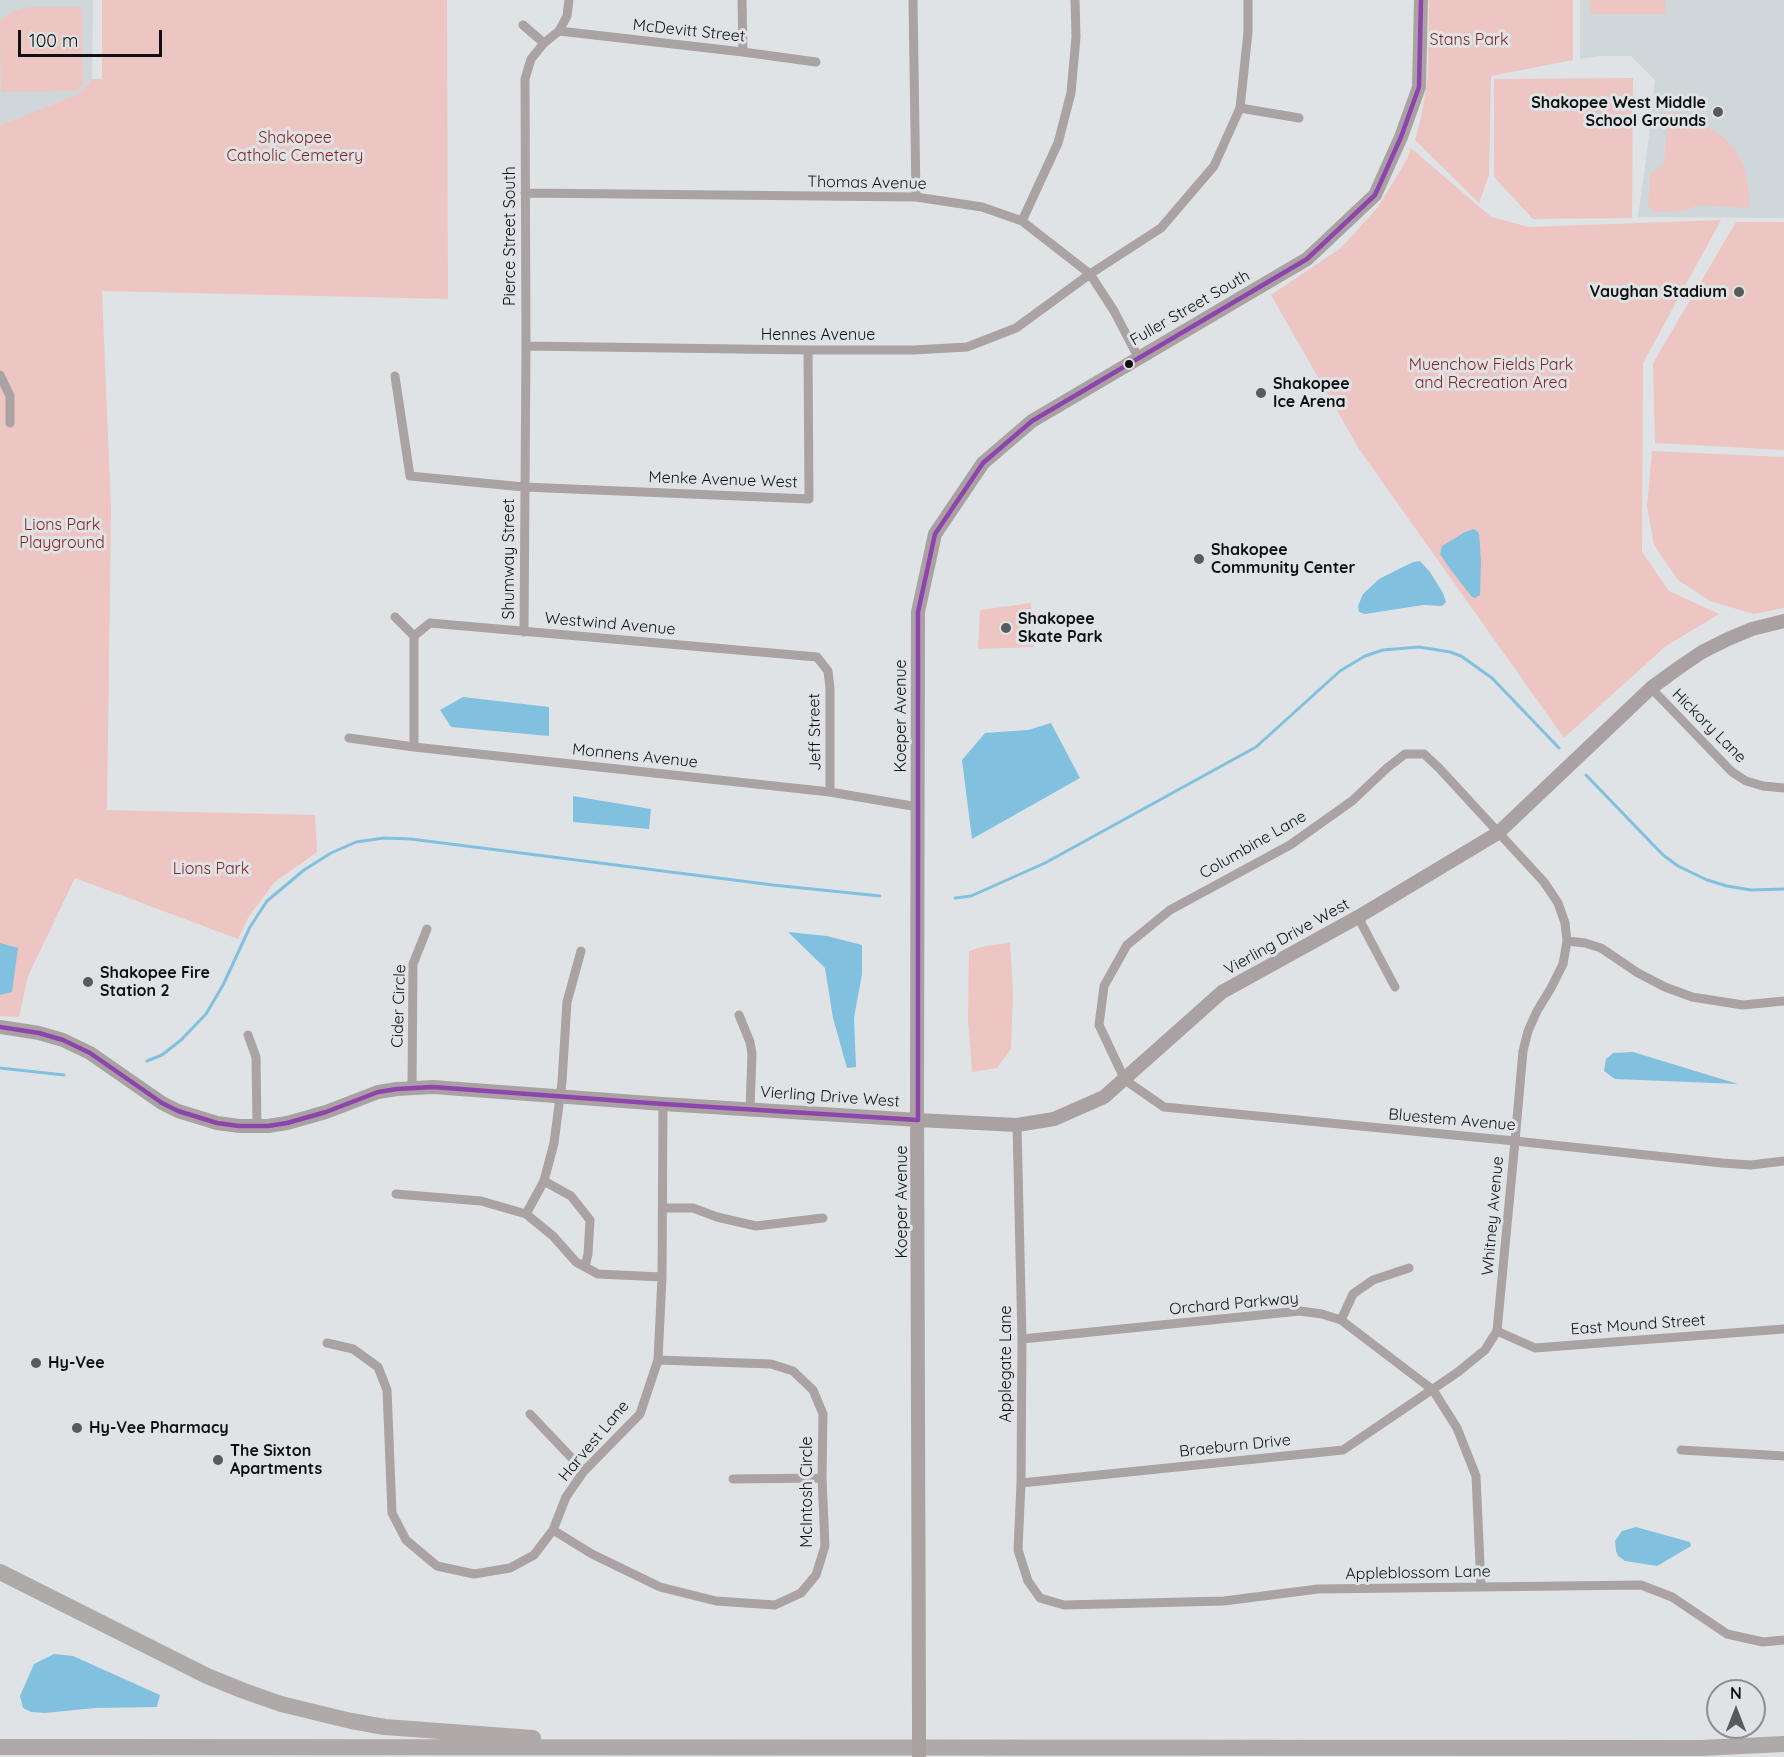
<!DOCTYPE html>
<style>
body{margin:0}
#map{position:relative;width:1784px;height:1757px;overflow:hidden;background:#e0e3e5;font-family:Quicksand,sans-serif}
canvas{display:block}
.north{position:absolute;left:1706px;top:1679px;width:60px;height:60px;box-sizing:border-box;background:#dfe3e6;border:2px solid #8c8f91;border-radius:50%;rotate:0deg;font-size:16px;font-weight:700;line-height:24px;text-align:center;color:#0f1011}
.north::after{content:'';display:block;margin:auto;width:21px;height:27px;background:#585a5b;clip-path:polygon(50% 0,100% 100%,50% 72%,0 100%)}
.scale{position:absolute;left:18px;top:30px;width:144px;height:27px;box-sizing:border-box;border:3px solid #0f1011;border-top:0;padding-left:8px;font-size:18px;line-height:21px;white-space:nowrap;color:#0f1011;-webkit-text-stroke:4px #dfe3e6;paint-order:stroke}
</style>
<div id="map">
<canvas width="1784" height="1757"></canvas>
<div class="north">N</div>
<div class="scale">100 m</div>
</div>
<script>
const ctx = document.querySelector('canvas').getContext('2d');
ctx.lineJoin = 'round';
function paint(path, color) { ctx.fillStyle = color; ctx.fill(path, 'evenodd'); }
const poly = rows => new Path2D(rows.map(r => 'M' + r).join(''));
function strokePath(path, color, width, dash) { ctx.strokeStyle = color; ctx.lineWidth = width; ctx.lineCap = dash ? 'butt' : 'round'; ctx.setLineDash(dash || []); ctx.stroke(path); }
function write(font, color, halo, rows, align = 'center') {
  ctx.font = font + ' Quicksand,sans-serif'; ctx.lineWidth = 6; ctx.setLineDash([]); ctx.textBaseline = 'middle'; ctx.strokeStyle = halo; ctx.fillStyle = color; for (const [text, x, y, turn = 0] of rows) {
    ctx.save(); ctx.translate(x, y); ctx.rotate((+turn || 0) * Math.PI / 180); ctx.textAlign = isNaN(turn) ? turn : align; if (halo) ctx.strokeText(text, 0, 0); ctx.fillText(text, 0, 0); ctx.restore();
  }
}
const built = poly([
 [0,0,93,0,92,79,79,94,0,125],
 [1580,0,1784,0,1784,218,1638,217,1648,144,1655,80,1631,56,1598,56,1580,59]
]);
const green = poly([
 [102,0,447,0,448,299,102,291,111,509,107,810,315,815,317,852,275,882,249,916,238,939,75,878,28,976,19,1017,0,1016,0,125,79,94,92,79,102,79],
 [1429,0,1573,0,1573,60,1491,76,1489,175,1479,203,1415,140,1421,118,1428,77],
 [1590,0,1665,0,1665,14,1590,14],
 [29,7,82,7,83,84,78,91,1,92,0,21,10,13],
 [1633,78,1632,218,1533,219,1494,177,1494,79],
 [1668,112,1683,114,1698,120,1723,137,1736,151,1744,166,1747,181,1749,199,1748,208,1697,205,1685,211,1653,212,1648,205,1650,174,1664,165],
 [1411,148,1491,217,1529,227,1721,220,1643,363,1642,552,1669,591,1719,614,1666,646,1564,738,1359,449,1271,295,1341,248,1378,207,1407,159],
 [1736,222,1784,222,1784,450,1655,443,1653,363],
 [1652,451,1784,457,1784,608,1754,614,1710,601,1678,580,1654,545,1647,506],
 [1031,603,1034,647,978,649,980,610],
 [1010,943,1013,992,1011,1049,997,1068,972,1072,968,1019,969,951,985,946]
]);
const water = poly([
 [1474,529,1479,533,1481,561,1480,595,1475,598,1472,597,1450,569,1440,554,1442,546,1465,532],
 [1420,561,1430,572,1443,593,1446,602,1442,606,1423,605,1365,614,1359,612,1358,606,1363,594,1379,579,1413,562],
 [463,697,549,707,549,736,451,727,440,710],
 [1051,723,1080,778,972,839,962,760,985,733,1028,730],
 [573,796,651,809,649,829,573,822],
 [788,932,827,936,862,945,862,974,854,1018,856,1067,847,1068,833,1018,825,968],
 [0,943,18,948,12,992,0,995],
 [1633,1052,1738,1084,1615,1079,1604,1071,1606,1059,1613,1053],
 [1636,1527,1690,1542,1691,1546,1657,1566,1625,1561,1618,1556,1616,1551,1615,1541,1622,1531],
 [54,1654,73,1656,160,1695,157,1707,95,1708,45,1713,31,1712,23,1708,20,1696,34,1664]
]);
const stream = poly([
 [1586,775,1663,855,1678,866,1707,880,1727,886,1751,890,1784,889],
 [955,898,971,896,1045,863,1256,747,1340,671,1365,656,1383,650,1419,647,1450,652,1461,656,1492,678,1559,748],
 [147,1061,162,1055,181,1040,206,1014,223,985,250,927,267,901,304,870,331,853,356,842,384,838,411,839,773,885,880,896],
 [0,1068,64,1075]
]);
const street = poly([
 [742,0,743,52],
 [913,0,916,197],
 [523,25,544,43],
 [559,31,743,52,816,62],
 [1240,108,1299,118],
 [525,193,916,197,982,207,1022,221,1090,274,1114,311,1138,357],
 [1022,221,1058,143,1071,93,1076,37,1075,0],
 [526,346,808,350,914,350,967,347,1016,328,1090,274,1161,228,1214,166,1240,108,1248,32,1248,0],
 [0,375,10,396,10,423],
 [395,376,410,476,524,487,809,499,808,350],
 [395,617,414,636,430,623,817,657,828,671,830,688,830,792],
 [524,632,526,346,525,79,531,59,544,43,559,31,567,16,569,0],
 [414,636,414,747],
 [1651,688,1732,772,1746,781,1763,786,1784,788],
 [349,738,414,747,830,792,918,807],
 [1358,917,1395,987],
 [1567,941,1585,943,1601,948,1638,973,1665,987,1692,997,1743,1005,1784,1001],
 [739,1015,750,1042,752,1054,750,1109],
 [248,1035,256,1057,257,1127],
 [412,1087,413,964,427,929],
 [1017,1125,1022,1339,1021,1483,1018,1550,1028,1581,1040,1598,1064,1605,1224,1601,1318,1589,1641,1585,1672,1597,1727,1634,1763,1642,1784,1640],
 [544,1181,571,1196,590,1220,588,1254,585,1267],
 [396,1194,481,1201,526,1214,553,1236,576,1262,598,1274,662,1277],
 [663,1208,693,1208,717,1217,756,1226,823,1218],
 [526,1214,544,1181,554,1143,562,1082,567,1002,581,951],
 [1341,1320,1353,1294,1373,1280,1409,1268],
 [1497,1331,1535,1348,1784,1329],
 [1022,1339,1300,1311,1322,1314,1341,1320,1433,1390,1457,1428,1476,1476,1481,1587],
 [327,1343,353,1349,378,1367,387,1390,392,1513,406,1540,437,1566,474,1574,510,1568,534,1555,553,1530,566,1497,584,1471,640,1414,658,1360,662,1277,663,1104],
 [530,1414,584,1471],
 [1681,1450,1784,1456],
 [733,1479,822,1478],
 [1021,1483,1343,1450,1458,1372,1485,1350,1497,1331,1515,1141,1523,1051,1528,1031,1537,1011,1551,988,1563,964,1567,941,1565,923,1558,903,1544,882,1439,768,1424,754,1405,754,1387,768,1352,801,1290,845,1170,910,1127,945,1104,986,1099,1025,1125,1080,1164,1107,1515,1141,1722,1163,1751,1165,1784,1161],
 [553,1530,592,1554,660,1587,716,1601,775,1605,801,1593,816,1575,825,1546,822,1478,823,1414,813,1390,793,1371,771,1364,658,1360]
]);
const secondary = poly([
 [0,1027,39,1033,63,1040,90,1053,162,1103,178,1111,217,1123,239,1126,268,1126,287,1123,326,1112,378,1092,397,1089,433,1087,663,1104,918,1120,1017,1125,1054,1119,1104,1097,1222,992,1358,917,1498,833,1651,688,1677,669,1702,652,1728,639,1752,629,1784,621],
 [919,1715,917,1105,918,612,935,534,983,463,1032,421,1307,259,1375,195,1401,137,1419,87,1421,0]
]);
const highway = poly([
 [0,1572,207,1676,244,1691,281,1704,351,1721,385,1727,533,1738],
 [0,1747,1701,1748,1784,1744]
]);
const secondaryBridge = poly([
 [919,1715,919,1757]
]);
const bus1 = poly([
 [0,1027,39,1033,63,1040,90,1053,162,1103,178,1111,217,1123,239,1126,268,1126,287,1123,326,1112,378,1092,397,1089,433,1087,663,1104,918,1120,918,612,935,534,983,463,1032,421,1307,259,1375,195,1401,137,1419,87,1421,0]
]);
const markers = [
 [1718,112,6,"#585a5b"],
 [1739,292,6,"#585a5b"],
 [1129,364,5,"#0f1011"],
 [1261,393,6,"#585a5b"],
 [1199,559,6,"#585a5b"],
 [1006,628,6,"#585a5b"],
 [88,982,6,"#585a5b"],
 [36,1363,6,"#585a5b"],
 [77,1428,6,"#585a5b"],
 [218,1460,6,"#585a5b"]
];
const streetNames = [
 ["McDevitt Street",689,31,6],
 ["Thomas Avenue",867,183,1],
 ["Pierce Street South",510,236,-90],
 ["Fuller Street South",1190,308,-30],
 ["Hennes Avenue",818,335],
 ["Menke Avenue West",723,480,2],
 ["Shumway Street",509,559,-90],
 ["Westwind Avenue",610,624,5],
 ["Koeper Avenue",901,716,-90],
 ["Hickory Lane",1709,726,45],
 ["Jeff Street",815,732,-91],
 ["Monnens Avenue",635,756,6],
 ["Columbine Lane",1253,845,-30],
 ["Vierling Drive West",1287,937,-29],
 ["Cider Circle",399,1006,-88],
 ["Vierling Drive West",830,1097,4],
 ["Bluestem Avenue",1452,1120,5],
 ["Koeper Avenue",902,1202,-90],
 ["Whitney Avenue",1493,1216,-85],
 ["Orchard Parkway",1234,1304,-5],
 ["East Mound Street",1638,1325,-4],
 ["Applegate Lane",1006,1364,-90],
 ["Harvest Lane",594,1441,-50],
 ["Braeburn Drive",1235,1446,-6],
 ["McIntosh Circle",807,1492,-90],
 ["Appleblossom Lane",1418,1573,-1]
];
const parkNames = [
 ["Stans Park",1469,40],
 ["Shakopee",295,138],
 ["Catholic Cemetery",295,156],
 ["Muenchow Fields Park",1491,365],
 ["and Recreation Area",1491,383],
 ["Lions Park",62,525],
 ["Playground",62,543],
 ["Lions Park",211,869]
];
const poiNames = [
 ["Shakopee West Middle",1706,103,"right"],
 ["School Grounds",1706,121,"right"],
 ["Vaughan Stadium",1727,292,"right"],
 ["Shakopee",1273,384],
 ["Ice Arena",1273,402],
 ["Shakopee",1211,550],
 ["Community Center",1211,568],
 ["Shakopee",1018,619],
 ["Skate Park",1018,637],
 ["Shakopee Fire",100,973],
 ["Station 2",100,991],
 ["Hy-Vee",48,1363],
 ["Hy-Vee Pharmacy",89,1428],
 ["The Sixton",230,1451],
 ["Apartments",230,1469]
];
paint(built, '#cfd7db');
paint(green, '#edc5c2');
paint(water, '#81c1df');
strokePath(stream, '#81c1df', 3);
strokePath(street, '#aba2a3', 9);
strokePath(secondary, '#aaa2a2', 14);
strokePath(highway, '#afa9aa', 16);
strokePath(secondaryBridge, '#aaa2a2', 14);
strokePath(bus1, '#8e44ad', 4.5);
for (const [x, y, r, color] of markers) { const dot = new Path2D(); dot.arc(x, y, r, 0, 2 * Math.PI); ctx.fillStyle = color; ctx.fill(dot); strokePath(dot, '#dfe3e6', 2); }
write('16px', '#0f1011', '#dfe3e6', streetNames);
write('16px', '#831f1e', '#dfe3e6', parkNames);
write('bold 16px', '#0f1011', '#dfe3e6', poiNames, 'left');
</script>
